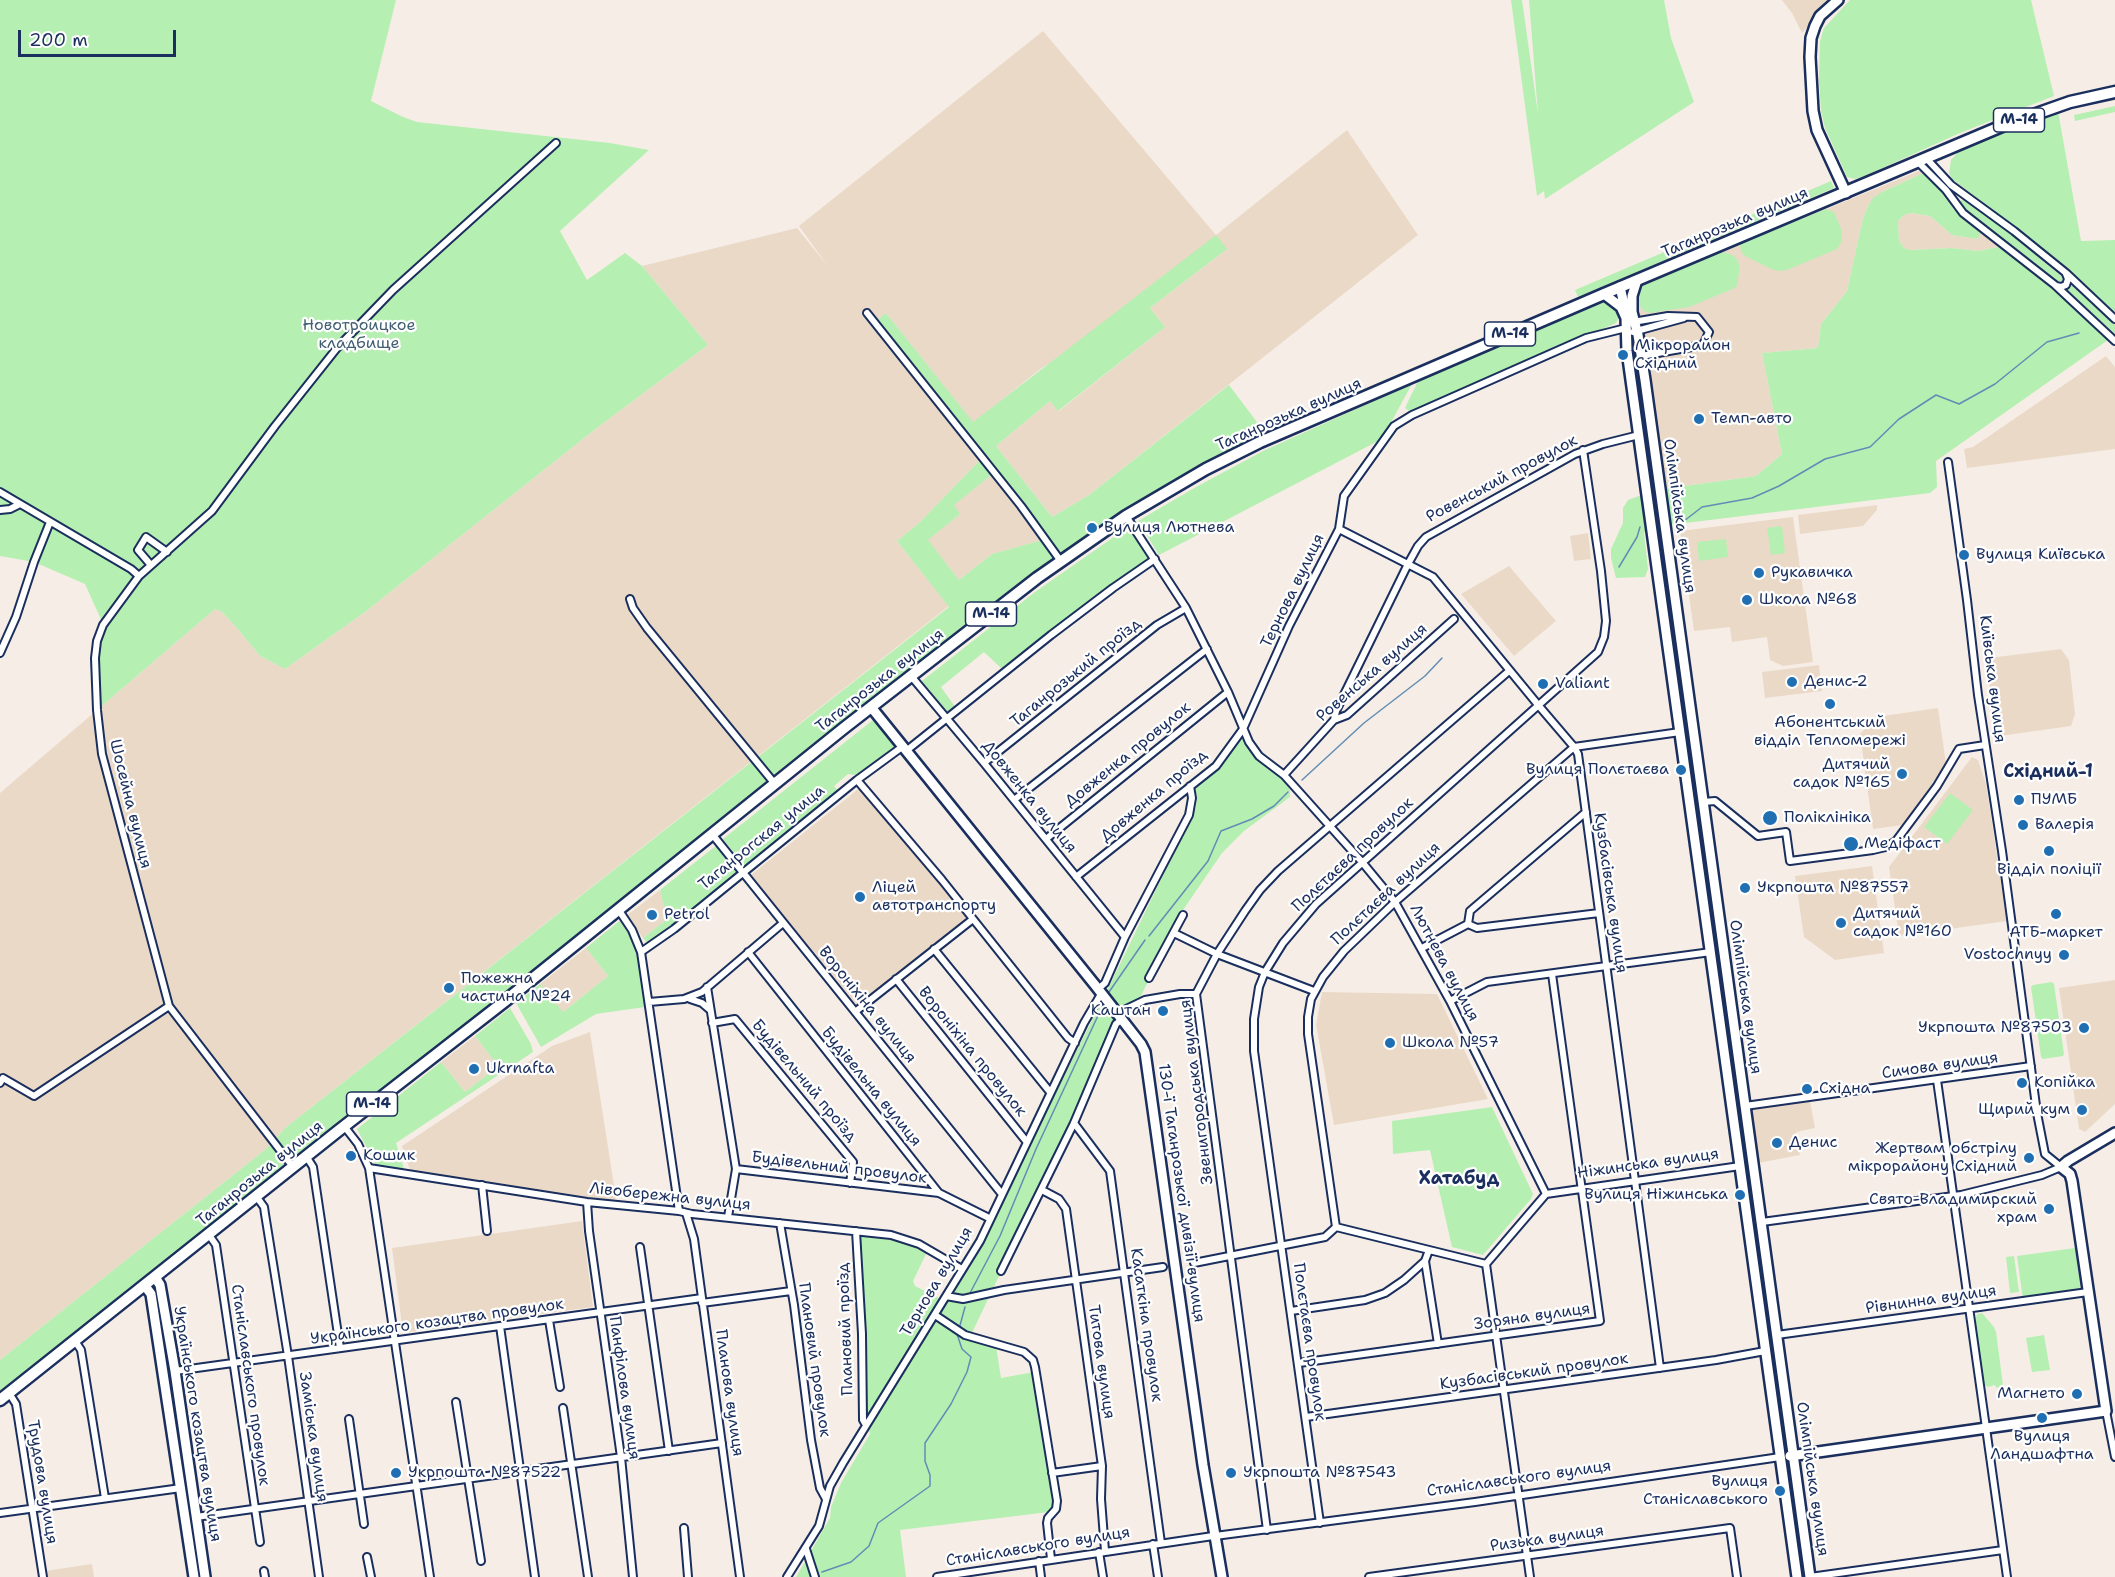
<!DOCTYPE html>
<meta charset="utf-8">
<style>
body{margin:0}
#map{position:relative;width:2115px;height:1577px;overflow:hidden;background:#f6eee6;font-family:"Shantell Sans",sans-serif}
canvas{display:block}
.scale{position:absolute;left:18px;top:30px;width:158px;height:27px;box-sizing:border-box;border:3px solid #1b2f5e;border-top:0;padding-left:8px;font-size:18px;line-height:21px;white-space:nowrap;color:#1b2f5e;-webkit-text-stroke:4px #fff;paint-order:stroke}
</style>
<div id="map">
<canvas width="2115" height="1577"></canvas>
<div class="scale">200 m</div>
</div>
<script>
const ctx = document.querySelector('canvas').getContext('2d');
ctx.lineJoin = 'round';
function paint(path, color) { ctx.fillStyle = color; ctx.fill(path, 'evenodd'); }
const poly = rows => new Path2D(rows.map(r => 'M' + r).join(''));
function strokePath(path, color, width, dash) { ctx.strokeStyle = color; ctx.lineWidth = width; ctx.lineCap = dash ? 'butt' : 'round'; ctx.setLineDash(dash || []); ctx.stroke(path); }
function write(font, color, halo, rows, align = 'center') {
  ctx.font = font + ' "Shantell Sans",sans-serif'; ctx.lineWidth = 4.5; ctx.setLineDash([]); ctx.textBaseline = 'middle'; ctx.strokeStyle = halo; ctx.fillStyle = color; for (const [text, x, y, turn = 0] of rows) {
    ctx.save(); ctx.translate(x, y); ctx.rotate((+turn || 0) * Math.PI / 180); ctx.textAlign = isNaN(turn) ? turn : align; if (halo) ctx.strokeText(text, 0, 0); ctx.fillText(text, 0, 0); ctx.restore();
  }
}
const built = poly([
 [1782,0,1831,0,1802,33,1792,13],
 [1043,31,1216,235,1347,130,1418,235,1089,495,1052,517,996,446,1050,401,1059,411,1165,327,1150,308,1227,249,1039,370,973,423,886,313,874,322,982,458,919,523,897,541,949,606,285,1128,266,1149,0,1360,0,793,215,609,222,612,236,627,260,656,285,669,365,612,598,427,708,345,642,266,797,228,827,265,799,226],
 [1921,170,1923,173,1882,192,1869,204,1863,218,1847,291,1821,324,1818,348,1762,353,1782,454,1756,476,1664,489,1642,331,1626,292],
 [1911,213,1930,216,1952,235,1977,239,1980,231,2005,250,1998,247,1978,251,1952,248,1909,250,1904,248,1899,241,1898,221,1904,215],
 [2106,356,2115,367,2115,449,1967,468,1964,449,1973,447],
 [994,473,1047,539,992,554,959,580,927,540,960,514,953,505],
 [1877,505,1877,510,1863,526,1800,534,1798,515],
 [1793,517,1813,662,1783,666,1770,660,1767,637,1732,642,1730,627,1694,631,1680,531],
 [1588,533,1591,559,1574,561,1570,536],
 [1509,566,1556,621,1514,656,1461,594],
 [2061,649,2069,660,2075,714,2071,726,2000,736,1996,732,1986,662,1989,658],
 [1819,665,1822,691,1765,698,1762,672],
 [1938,708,1946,764,1903,825,1873,829,1860,734,1876,717],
 [1972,757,1978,760,1986,784,2007,921,1899,936,1889,867],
 [862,786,968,918,858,1006,751,875],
 [1872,866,1884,953,1835,960,1804,937,1795,876],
 [660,890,667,919,643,938,626,916],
 [586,948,608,976,562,1013,540,984],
 [2115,980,2115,1104,2085,1132,2079,1129,2059,988],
 [1322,992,1437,994,1488,1099,1334,1125,1316,1025],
 [590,1032,616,1198,612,1203,411,1173,402,1146,552,1046],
 [475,1036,498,1066,465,1092,441,1062],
 [1810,1101,1815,1128,1796,1132,1800,1155,1758,1163,1750,1109],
 [582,1221,593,1307,403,1333,392,1248],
 [92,1564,94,1577,46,1577,45,1571]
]);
const green = poly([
 [0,0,396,0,371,101,403,117,417,122,610,143,649,150,560,231,587,280,625,253,642,266,708,345,598,427,365,612,285,669,260,656,236,627,222,612,215,609,97,710,95,658,103,624,85,584,34,562,0,556],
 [1511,0,1522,0,1538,114,1529,0,1664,0,1671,38,1694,102,1545,199,1544,191,1537,196],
 [1850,0,2031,0,2054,96,1960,133,1867,175,1855,179,1847,177,1825,128,1821,111,1819,81,1820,41,1824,28],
 [2115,106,2115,112,2075,121,2074,115],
 [2058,111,2081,241,2115,240,2115,312,2069,270,2017,228,1952,179,1949,173,1951,160,1961,149],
 [1923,173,1943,192,1953,209,1981,233,1977,239,1952,235,1930,216,1911,213,1904,215,1898,221,1899,241,1904,248,1910,250,1952,248,1978,251,1998,247,2005,250,2052,289,2108,340,1936,461,1937,487,1930,493,1669,525,1664,489,1756,476,1782,454,1762,353,1818,348,1821,324,1847,291,1863,218,1869,204,1873,198,1882,192],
 [1831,181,1834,188,1578,297,1575,290],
 [1961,200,1964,200,2012,235,2062,277,2063,281,2058,281,1966,210,1960,203],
 [1826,209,1834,212,1842,231,1842,241,1837,249,1787,270,1779,271,1771,269,1745,256,1741,252,1740,244],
 [1216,235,1227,249,1150,308,1165,327,1058,411,1050,401,996,446,1052,517,1089,495,1229,385,1266,434,1026,580,0,1394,0,1360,266,1149,285,1128,949,607,897,541,919,523,982,458,873,323,886,313,973,422],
 [994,473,1046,539,992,554,959,580,928,540,960,514,954,505],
 [1721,252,1731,254,1737,259,1740,267,1737,285,1735,288,1689,307,1650,313,1644,311,1640,306,1638,295,1639,287],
 [2072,285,2115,325,2115,334,2067,290],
 [1608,299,1616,307,1620,315,1616,323,1411,412,1405,408,1418,381],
 [1637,331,1810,1577,1797,1577,1647,529,1644,533,1648,569,1645,577,1616,578,1611,558,1611,549,1623,523,1623,508,1628,500,1647,493,1626,334],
 [1412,384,1382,439,1159,555,1138,521,1196,487,1263,451],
 [1131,525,1153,559,1009,667,1002,669,984,652,941,687,956,708,949,714,922,681,1035,592],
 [1782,526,1785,553,1771,555,1767,528],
 [1726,539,1728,557,1699,561,1697,542],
 [873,720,896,747,860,776,848,774,834,786,839,792,746,868,723,839],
 [1245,730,1258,757,1283,777,1290,790,1290,797,1244,831,1222,853,1181,913,1141,996,1134,1005,1119,1013,1105,995,1196,807,1197,796,1193,787,1217,767],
 [1950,793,1973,810,1947,844,1924,827],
 [717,845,740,873,655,941,647,943,643,938,667,919,660,890],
 [622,919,636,944,645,1007,596,1014,541,1047,516,1003,540,984,563,1012,608,976,586,948],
 [2052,982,2054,984,2064,1054,2063,1056,2043,1059,2041,1057,2031,987,2033,985],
 [1103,998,1121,1020,971,1335,996,1346,1001,1378,1034,1372,1054,1507,1049,1512,900,1530,906,1577,796,1577,830,1518,831,1507,841,1483,870,1434,866,1420,858,1235,904,1242,927,1252,913,1281,915,1286,943,1300,952,1294,992,1221],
 [510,1008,531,1044,533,1052,396,1143,405,1172,377,1167,357,1129,441,1062,465,1092,498,1066,475,1036],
 [1492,1107,1533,1194,1531,1199,1483,1255,1452,1247,1430,1150,1393,1154,1392,1121],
 [2075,1248,2081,1292,2023,1300,2017,1256],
 [2014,1256,2019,1292,2010,1293,2006,1257],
 [157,1299,163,1299,203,1577,196,1577],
 [1982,1313,1994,1327,1996,1332,2003,1385,2003,1389,2001,1391,1994,1385,1989,1387,1984,1385,1975,1321,1977,1314],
 [2044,1335,2050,1370,2032,1372,2026,1338]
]);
const stream = poly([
 [1684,521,1702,507,1752,498,1779,486,1825,459,1870,447,1899,419,1936,395,1959,404,1995,384,2047,342,2079,333],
 [1619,567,1637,537,1640,527],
 [1302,780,1364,723,1425,676,1442,658],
 [1149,936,1208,861,1221,831,1252,819,1274,806,1288,792],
 [1109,992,1145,940],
 [969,1295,1000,1236,1036,1149,1102,1007],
 [959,1329,965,1307],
 [822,1572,851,1562,869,1546,878,1523,930,1486,930,1475,925,1461,925,1443,951,1404,967,1372,971,1357,962,1349,957,1334]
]);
const street = poly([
 [1926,158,1951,185,2014,231,2066,273,2115,319],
 [1918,162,1946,190,1963,213,2055,285,2115,341],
 [2056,286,2061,287,2066,285,2068,279,2066,274],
 [867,313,1021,506,1060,560],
 [1633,322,1668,316,1697,317,1709,332,1703,345,1641,356],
 [1633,332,1684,318],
 [1948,462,1967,600,1978,695,2002,851,2037,1113,2045,1154,2061,1167],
 [0,492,131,569,139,576],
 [0,510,10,509,18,505],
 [1126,516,1186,608,1228,692,1249,742,1259,756,1284,775,1362,862,1395,902,1450,1001,1546,1194],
 [1339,529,1433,577,1539,706,1574,747,1578,754,1660,1368],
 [150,564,138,550,146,537,167,552],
 [630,599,633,608,647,628,775,784],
 [0,653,16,617,34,562,50,522],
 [911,676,984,763,1125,937],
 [1334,720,1336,711,1408,564,1418,546,1426,537,1575,454,1603,444,1639,435],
 [906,751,1051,635,1113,588,1155,559],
 [984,763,1157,625,1186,608],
 [1284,775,1334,720,1347,715,1454,619],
 [857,780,942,880,1068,1038,1075,1043],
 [1014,800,1207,649],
 [1703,802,1715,801,1758,836,1786,832,1790,861,1873,850,1886,847,1896,841,1937,786,1959,749,1985,745],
 [712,834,1001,1193],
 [1046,839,1228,692],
 [1076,877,1216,766,1243,729,1289,626,1339,529,1344,496,1394,426,1412,415,1586,338,1626,328],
 [618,909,632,930,641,952,679,1211],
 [1468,924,1470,911,1586,812],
 [1468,924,1477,928,1599,913],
 [1174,933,1217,954,1314,991],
 [1422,948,1468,924],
 [934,949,1050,1092],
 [641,952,674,929,857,780,902,747],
 [748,952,939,1193,989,1218],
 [1149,978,1183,915],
 [896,979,1026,1141],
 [707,987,736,1169,728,1217],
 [1098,989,1105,983,1125,937,1189,815,1192,798,1190,786],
 [690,999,702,1003,709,1009],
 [1450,1001,1487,982,1711,952],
 [649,1002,684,999,702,992,783,923],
 [855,1012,973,919],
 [1116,1014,1145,1000,1180,994,1196,994],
 [712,1023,735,1019,853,1162,850,1183],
 [1937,1080,2007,1577],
 [0,1083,3,1078,34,1096,169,1006],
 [1745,1106,2031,1066],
 [1074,1123,1110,1171,1161,1543],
 [344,1126,358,1144,369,1168,430,1577],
 [306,1156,313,1167,340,1348],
 [293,1167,169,1006,102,754,97,710,95,658,97,641,103,625,139,576,212,511,275,426,337,348,393,290,556,143],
 [369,1168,587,1202,679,1211,692,1214,891,1235,919,1244,962,1269],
 [736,1169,939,1193],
 [482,1185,487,1231],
 [1042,1190,1059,1199,1066,1209,1102,1466,1101,1499,1105,1551],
 [1546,1194,1740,1166],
 [256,1196,264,1207,265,1214,288,1356,319,1577],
 [587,1202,589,1231,621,1457,633,1577],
 [686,1213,694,1239,740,1577],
 [1762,1222,1961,1195,2042,1175,2061,1167],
 [780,1223,794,1305,811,1440,820,1488,826,1499],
 [1336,1227,1308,1034,1308,1017,1311,999,1323,977,1344,951,1395,902,1574,747,1680,732],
 [1336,1227,1486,1264],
 [856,1231,862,1334,863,1420,866,1425],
 [209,1235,216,1245,260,1542],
 [640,1247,669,1451],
 [1425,1261,1438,1344],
 [1194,1263,1325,1237,1336,1227],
 [1001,1271,1074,1123,1116,1024,1121,1020],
 [946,1296,963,1299,1004,1290,1163,1267],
 [702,1303,791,1291],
 [1291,1311,1365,1300,1385,1293,1404,1280,1425,1261,1429,1250],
 [935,1315,965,1335,1024,1352,1033,1360,1035,1367,1057,1501,1056,1509,1048,1518,1047,1523,1051,1559],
 [549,1320,560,1387],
 [500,1326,535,1577],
 [1777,1335,2088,1292],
 [75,1341,81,1350,105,1498],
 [1299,1363,1600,1321,1552,974],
 [175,1371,702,1298],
 [9,1393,16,1404,43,1577],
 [456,1402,481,1561],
 [563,1408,588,1577],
 [2106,1411,2115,1457],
 [1306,1417,1716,1360,1765,1351],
 [349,1419,364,1524],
 [1052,1473,1102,1466],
 [0,1513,181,1488],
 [196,1517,722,1443],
 [1320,1523,1254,1051,1254,1019,1259,987,1265,972,1283,943,1316,904,1598,652,1604,637,1606,621,1601,571,1583,450],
 [684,1528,688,1577],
 [1267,1530,1196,994,1217,954,1245,911,1260,890,1278,871,1509,671],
 [1215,1536,1475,1502,1780,1457],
 [1153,1544,1158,1577],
 [806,1549,815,1577],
 [1099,1552,1103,1577],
 [367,1557,371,1577],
 [1039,1561,1041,1577],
 [264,1571,265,1577],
 [787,1577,819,1526,830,1486,843,1463,980,1241,1084,1023,1101,994],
 [937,1577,1213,1536],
 [1369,1577,1730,1528,1737,1577],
 [1530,1577,1486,1264,1546,1194],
 [1810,1577,2003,1550]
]);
const secondary = poly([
 [1838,0,1820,16,1815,26,1811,38,1810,57,1813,111,1817,130,1846,193],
 [1637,280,1632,296,1632,312,1638,335,1645,380,1810,1577],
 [1620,287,1626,313],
 [1604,294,1621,307,1626,318,1627,351,1797,1577],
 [871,707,1095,985,1141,1044,1145,1052,1203,1465,1222,1577],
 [155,1277,160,1285,175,1371,205,1577],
 [145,1286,151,1294,194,1577],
 [1790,1456,2106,1411,2072,1181,2070,1174,2061,1167,2068,1161,2115,1133]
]);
const highway = poly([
 [0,1400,338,1131,505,1001,844,728,1037,578,1126,516,1206,469,1260,442,1604,294,2002,126,2070,102,2115,92]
]);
const markers = [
 [1623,355,6,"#1f6fb2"],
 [1699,419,6,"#1f6fb2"],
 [1092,528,6,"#1f6fb2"],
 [1964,555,6,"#1f6fb2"],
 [1759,573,6,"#1f6fb2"],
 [1747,600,6,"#1f6fb2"],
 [1792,682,6,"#1f6fb2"],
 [1543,684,6,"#1f6fb2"],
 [1830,704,6,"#1f6fb2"],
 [1681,770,6,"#1f6fb2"],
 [1902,774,6,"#1f6fb2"],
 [2019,800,6,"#1f6fb2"],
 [1770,818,8,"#1f6fb2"],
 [2023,825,6,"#1f6fb2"],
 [1851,844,8,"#1f6fb2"],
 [2049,851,6,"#1f6fb2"],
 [1745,888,6,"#1f6fb2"],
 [860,897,6,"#1f6fb2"],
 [2056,914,6,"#1f6fb2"],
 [652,915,6,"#1f6fb2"],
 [1841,923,6,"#1f6fb2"],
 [2064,955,6,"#1f6fb2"],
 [449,988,6,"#1f6fb2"],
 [1163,1011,6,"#1f6fb2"],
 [2084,1028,6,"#1f6fb2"],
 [1390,1043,6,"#1f6fb2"],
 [474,1069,6,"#1f6fb2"],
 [2022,1083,6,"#1f6fb2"],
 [1807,1089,6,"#1f6fb2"],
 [2082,1110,6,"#1f6fb2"],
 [1777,1143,6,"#1f6fb2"],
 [351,1156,6,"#1f6fb2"],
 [2029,1158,6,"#1f6fb2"],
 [1740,1195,6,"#1f6fb2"],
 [2049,1209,6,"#1f6fb2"],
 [2077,1394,6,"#1f6fb2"],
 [2042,1418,6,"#1f6fb2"],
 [396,1473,6,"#1f6fb2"],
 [1231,1473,6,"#1f6fb2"],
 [1780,1491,6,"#1f6fb2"]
];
const shields = [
 [2019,120,51],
 [1510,334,51],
 [991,614,51],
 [372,1104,51]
];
const shieldNames = [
 ["М-14",2019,120],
 ["М-14",1510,334],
 ["М-14",991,614],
 ["М-14",372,1104]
];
const streetNames = [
 ["Таганрозька вулиця",1735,223,-23],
 ["Таганрозька вулиця",1289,415,-24],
 ["Ровенський провулок",1502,479,-28],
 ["Олімпійська вулиця",1679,516,82],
 ["Тернова вулиця",1293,591,-64],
 ["Таганрозький проїзд",1076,673,-39],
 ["Ровенська вулиця",1372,673,-41],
 ["Київська вулиця",1992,679,83],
 ["Таганрозька вулиця",880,681,-38],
 ["Довженка провулок",1128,755,-39],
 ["Довженка проїзд",1154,796,-40],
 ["Довженка вулиця",1029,797,51],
 ["Шосейна вулиця",130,804,76],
 ["Таганрогская улица",762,838,-39],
 ["Полєтаєва провулок",1353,855,-43],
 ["Кузбасівська вулиця",1610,893,82],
 ["Полєтаєва вулиця",1386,894,-43],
 ["Лютнева вулиця",1444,963,62],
 ["Олімпійська вулиця",1745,997,82],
 ["Вороніхіна вулиця",867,1005,51],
 ["Вороніхіна провулок",972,1052,51],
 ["Сичова вулиця",1940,1066,-8],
 ["Будівельний проїзд",804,1081,50],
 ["Будівельна вулиця",871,1087,51],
 ["Звенигородська вулиця",1197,1092,-97],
 ["Ніжинська вулиця",1648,1164,-8],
 ["Будівельний провулок",839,1168,7],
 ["Таганрозька вулиця",260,1174,-39],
 ["130-ї Таганрозької дивізії вулиця",1181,1193,82],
 ["Лівобережна вулиця",670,1197,6],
 ["Тернова вулиця",937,1282,-59],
 ["Рівнинна вулиця",1931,1300,-8],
 ["Зоряна вулиця",1532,1317,-8],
 ["Українського козацтва провулок",437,1322,-8],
 ["Касаткіна провулок",1146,1325,82],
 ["Плановий проїзд",846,1329,-92],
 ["Полєтаєва провулок",1309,1342,82],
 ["Плановий провулок",814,1360,82],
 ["Титова вулиця",1101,1362,82],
 ["Кузбасівський провулок",1534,1372,-8],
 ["Станіславського провулок",250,1385,82],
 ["Панфілова вулиця",624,1388,82],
 ["Планова вулиця",729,1393,82],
 ["Українського козацтва вулиця",197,1424,81],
 ["Заміська вулиця",313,1437,82],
 ["Станіславського вулиця",1519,1479,-8],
 ["Олімпійська вулиця",1812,1479,82],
 ["Трудова вулиця",42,1482,81],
 ["Ризька вулиця",1547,1539,-8],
 ["Станіславського вулиця",1038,1547,-9]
];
const parkNames = [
 ["Новотроицкое",359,326],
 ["кладбище",359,344]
];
const poiNames = [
 ["Мікрорайон",1635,346],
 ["Східний",1635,364],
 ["Темп-авто",1711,419],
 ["Вулиця Лютнева",1104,528],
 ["Вулиця Київська",1976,555],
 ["Рукавичка",1771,573],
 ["Школа №68",1759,600],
 ["Денис-2",1804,682],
 ["Valiant",1555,684],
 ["Абонентський",1830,723,"center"],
 ["відділ Тепломережі",1830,741,"center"],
 ["Дитячий",1890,765,"right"],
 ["садок №165",1890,783,"right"],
 ["Вулиця Полєтаєва",1669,770,"right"],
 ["ПУМБ",2031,800],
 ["Поліклініка",1784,818],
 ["Валерія",2035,825],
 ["Медіфаст",1864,844],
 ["Відділ поліції",2049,870,"center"],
 ["Ліцей",872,888],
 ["автотранспорту",872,906],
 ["Укрпошта №87557",1757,888],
 ["Дитячий",1853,914],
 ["садок №160",1853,932],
 ["Petrol",664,915],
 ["АТБ-маркет",2056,933,"center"],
 ["Vostochnyy",2052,955,"right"],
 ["Пожежна",461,979],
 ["частина №24",461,997],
 ["Каштан",1151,1011,"right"],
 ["Укрпошта №87503",2072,1028,"right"],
 ["Школа №57",1402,1043],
 ["Ukrnafta",486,1069],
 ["Копійка",2034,1083],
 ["Східна",1819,1089],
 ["Щирий кум",2070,1110,"right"],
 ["Денис",1789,1143],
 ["Жертвам обстрілу",2017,1149,"right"],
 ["мікрорайону Східний",2017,1167,"right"],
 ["Кошик",363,1156],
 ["Вулиця Ніжинська",1728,1195,"right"],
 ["Свято-Владимирский",2037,1200,"right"],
 ["храм",2037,1218,"right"],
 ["Магнето",2065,1394,"right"],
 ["Вулиця",2042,1437,"center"],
 ["Ландшафтна",2042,1455,"center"],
 ["Укрпошта №87522",408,1473],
 ["Укрпошта №87543",1243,1473],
 ["Вулиця",1768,1482,"right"],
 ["Станіславського",1768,1500,"right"]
];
const neighbourhoodNames = [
 ["Східний-1",2048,772],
 ["Хатабуд",1459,1179]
];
paint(built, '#ebd9c8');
paint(green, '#b6efb2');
strokePath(stream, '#618db5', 1.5);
strokePath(street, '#1b2f5e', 10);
strokePath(secondary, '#1b2f5e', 14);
strokePath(highway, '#1b2f5e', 15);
strokePath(street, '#fff', 6);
strokePath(secondary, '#fff', 9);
strokePath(highway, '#fff', 10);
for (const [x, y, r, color] of markers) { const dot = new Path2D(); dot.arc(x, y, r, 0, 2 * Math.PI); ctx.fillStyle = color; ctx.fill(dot); strokePath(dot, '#fff', 2); }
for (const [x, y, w] of shields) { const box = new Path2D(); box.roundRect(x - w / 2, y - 12, w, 24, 4.5); ctx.fillStyle = '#fff'; ctx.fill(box); strokePath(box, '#1b2f5e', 1.5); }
write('bold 15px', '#1b2f5e', null, shieldNames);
write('16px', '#1b2f5e', '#fff', streetNames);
write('16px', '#425f73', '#fff', parkNames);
write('16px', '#1b2f5e', '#fff', poiNames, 'left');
write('bold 18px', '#1b2f5e', '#fff', neighbourhoodNames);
</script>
